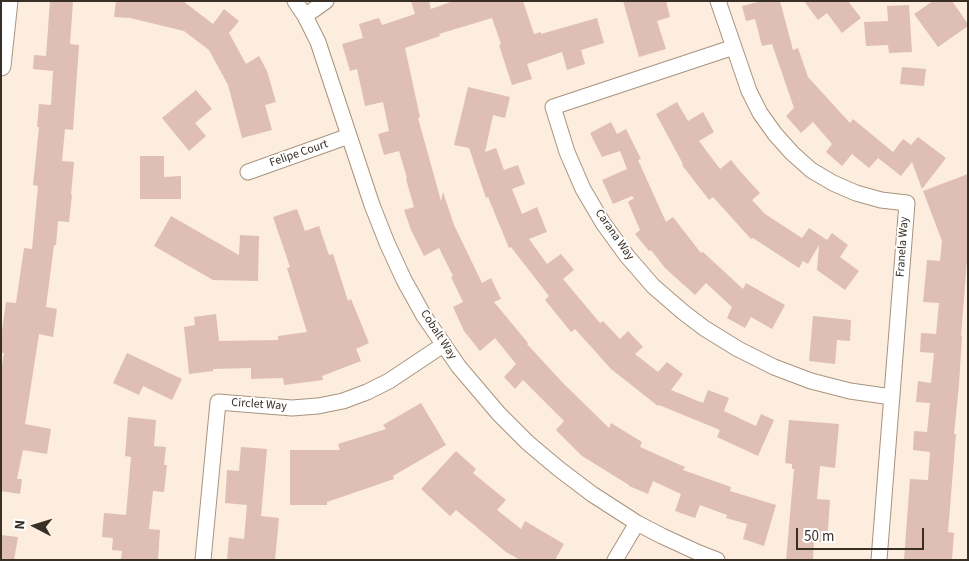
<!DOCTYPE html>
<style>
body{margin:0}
#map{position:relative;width:969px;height:561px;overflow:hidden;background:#fceddf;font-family:"Source Sans 3",sans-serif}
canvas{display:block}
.frame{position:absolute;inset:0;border:2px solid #382f26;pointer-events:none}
.north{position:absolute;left:10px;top:501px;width:50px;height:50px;-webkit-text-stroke:4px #fff;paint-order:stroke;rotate:275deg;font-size:14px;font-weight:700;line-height:20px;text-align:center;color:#382f26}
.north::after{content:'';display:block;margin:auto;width:18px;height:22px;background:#382f26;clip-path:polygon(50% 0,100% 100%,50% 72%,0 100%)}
.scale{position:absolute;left:796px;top:528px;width:128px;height:22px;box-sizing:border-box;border:2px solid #382f26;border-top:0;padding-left:6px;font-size:15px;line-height:18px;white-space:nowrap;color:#382f26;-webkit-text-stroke:4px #fff;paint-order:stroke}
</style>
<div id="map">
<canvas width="969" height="561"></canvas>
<div class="frame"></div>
<div class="north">N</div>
<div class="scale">50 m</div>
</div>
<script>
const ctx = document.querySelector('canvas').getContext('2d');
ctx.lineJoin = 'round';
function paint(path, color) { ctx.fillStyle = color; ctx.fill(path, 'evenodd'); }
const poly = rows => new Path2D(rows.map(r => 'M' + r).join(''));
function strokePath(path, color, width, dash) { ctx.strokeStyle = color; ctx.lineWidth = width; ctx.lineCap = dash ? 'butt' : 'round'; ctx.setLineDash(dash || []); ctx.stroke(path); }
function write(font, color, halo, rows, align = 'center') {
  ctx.font = font + ' "Source Sans 3",sans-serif'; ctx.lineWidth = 4; ctx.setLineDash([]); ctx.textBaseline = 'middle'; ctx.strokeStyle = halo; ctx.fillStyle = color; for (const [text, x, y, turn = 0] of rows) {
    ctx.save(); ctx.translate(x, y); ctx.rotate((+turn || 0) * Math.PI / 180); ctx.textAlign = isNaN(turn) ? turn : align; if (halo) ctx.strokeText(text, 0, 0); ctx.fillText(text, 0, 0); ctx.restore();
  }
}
const building = poly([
 [50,1,73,1,70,44,79,45,73,130,65,129,62,161,74,162,71,195,72,195,69,222,58,221,56,245,54,245,46,307,57,309,53,337,39,334,25,424,51,429,47,454,23,450,17,479,22,479,20,494,1,491,1,372,4,353,1,353,1,338,6,302,16,303,24,248,32,249,38,186,33,185,39,127,37,127,39,104,51,105,53,71,33,69,34,55,46,56],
 [116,1,183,1,213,24,224,9,239,21,229,33,246,64,259,56,267,71,276,102,265,105,272,130,242,138,228,85,209,50,184,31,130,18,114,17],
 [411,1,429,1,431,9,453,1,523,1,534,34,541,32,541,34,597,18,604,43,581,50,585,64,567,70,562,52,527,64,532,79,512,85,499,45,501,44,492,18,439,34,440,36,405,48,420,117,418,118,441,201,443,192,454,225,482,283,491,278,501,299,494,302,528,343,527,344,562,382,609,428,611,423,642,442,640,447,685,467,683,470,731,487,730,491,776,505,764,546,743,539,747,524,726,518,727,515,700,505,695,518,675,511,681,494,653,481,648,494,629,486,629,485,582,456,556,430,564,421,523,380,515,389,504,377,516,364,495,338,480,351,464,331,453,307,463,302,451,277,453,276,439,248,424,256,411,230,404,210,414,207,406,179,407,178,399,151,384,155,378,134,389,131,383,102,365,106,357,69,350,71,342,44,363,38,359,24,379,18,382,25,415,14],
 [623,1,666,1,670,17,657,21,666,49,639,57],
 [762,1,780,1,793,50,798,48,808,77,850,123,853,119,893,152,903,139,911,145,918,137,946,158,922,189,912,162,901,176,878,158,869,168,852,154,842,166,826,152,832,144,813,122,801,133,786,116,794,108,772,44,762,46,755,19,746,21,742,6],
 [804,1,848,1,861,18,842,33,827,13,818,20],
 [933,1,952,1,968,24,968,26,938,47,914,14],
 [909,5,912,52,889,53,888,45,866,46,864,22,888,21,887,6],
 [902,67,926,69,924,86,900,84],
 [468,87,510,97,505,118,493,115,485,152,496,148,504,170,518,165,525,184,512,189,522,214,537,207,547,232,529,239,547,264,561,254,574,270,563,279,600,323,603,321,620,339,628,331,643,347,635,354,658,372,667,362,683,374,671,390,703,403,708,390,729,398,724,411,756,426,761,414,774,420,758,456,717,437,720,430,659,405,658,406,611,369,575,329,571,332,545,300,549,296,511,247,509,248,488,197,486,198,469,148,454,145],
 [196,90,212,109,195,123,206,136,189,151,162,118],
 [677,102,688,121,703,112,714,132,699,141,720,169,731,160,739,170,760,193,752,200,765,214,802,238,809,228,827,240,832,233,848,245,840,257,859,271,845,290,817,270,819,245,808,264,803,261,799,268,753,238,751,239,713,197,709,200,682,165,683,164,656,114],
 [611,122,617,134,626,129,641,159,638,160,666,222,673,217,701,253,703,252,743,289,746,283,785,305,772,329,751,317,745,328,727,318,732,307,706,283,695,295,665,268,651,250,649,251,635,234,640,230,628,202,634,198,632,196,613,204,602,180,627,169,620,151,602,157,590,133],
 [140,156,164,156,164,177,181,176,181,199,140,199],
 [968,174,968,248,961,336,962,336,959,385,954,434,956,434,948,532,954,533,952,560,904,560,910,479,928,480,930,452,913,450,914,431,927,432,930,403,916,402,918,381,931,383,934,353,920,352,921,333,936,334,939,303,923,302,927,260,940,261,942,241,923,191],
 [297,209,305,231,319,226,329,255,333,254,348,301,351,299,369,343,356,349,361,361,322,376,323,380,284,385,283,378,251,379,251,368,213,369,213,371,189,374,184,327,195,325,194,317,216,314,219,341,278,340,278,336,307,332,287,268,290,267,273,217],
 [171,216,239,255,240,235,259,236,258,281,213,280,154,246],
 [813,316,851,320,850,341,837,340,835,364,809,361],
 [127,353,182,379,172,400,143,386,139,395,113,383],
 [421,403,446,445,393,476,394,479,327,502,327,505,290,505,290,450,340,450,338,444,386,429,383,425],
 [128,417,156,420,154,446,166,447,164,465,167,465,164,492,153,491,149,529,160,530,158,560,121,560,122,551,112,550,113,538,102,537,104,513,126,515,131,457,125,456],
 [789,420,839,424,835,468,820,466,817,499,830,500,827,543,814,541,813,560,786,560,794,469,792,469,792,464,785,463],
 [241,447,267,449,261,516,279,518,275,560,227,560,229,537,244,539,247,505,225,503,227,470,239,471],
 [456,451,476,469,473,473,506,500,497,510,521,529,525,521,564,544,555,560,520,560,506,552,456,510,450,516,421,489],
 [1,535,18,537,14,560,1,560]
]);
const minor = poly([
 [295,1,305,16,318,42,372,205,387,243,404,280,424,316,459,367,499,414,528,443,559,469,592,494,637,523,662,536,699,553,717,560],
 [718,1,749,91,760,113,775,134,792,153,811,170,833,183,856,193,881,200,907,203,879,560],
 [305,16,326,1],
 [734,47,553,107,567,152,583,189,603,223,627,256,653,286,683,312,704,328,738,349,774,367,811,381,850,391,892,397],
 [248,172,349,136],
 [203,560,218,402,292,408,318,406,343,401,367,392,389,381,443,345],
 [615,560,637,523]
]);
const tertiary = poly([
 [1,66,8,1]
]);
const streetNames = [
 ["Felipe Court",299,154,-19],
 ["Carana Way",614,235,55],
 ["Franela Way",903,247,-86],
 ["Cobalt Way",438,335,57],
 ["Circlet Way",259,405,4]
];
paint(building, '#dfbeb5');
strokePath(minor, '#a9937e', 17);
strokePath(tertiary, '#a9937e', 21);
strokePath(minor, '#fff', 15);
strokePath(tertiary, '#fff', 19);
write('12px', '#382f26', '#fff', streetNames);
</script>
